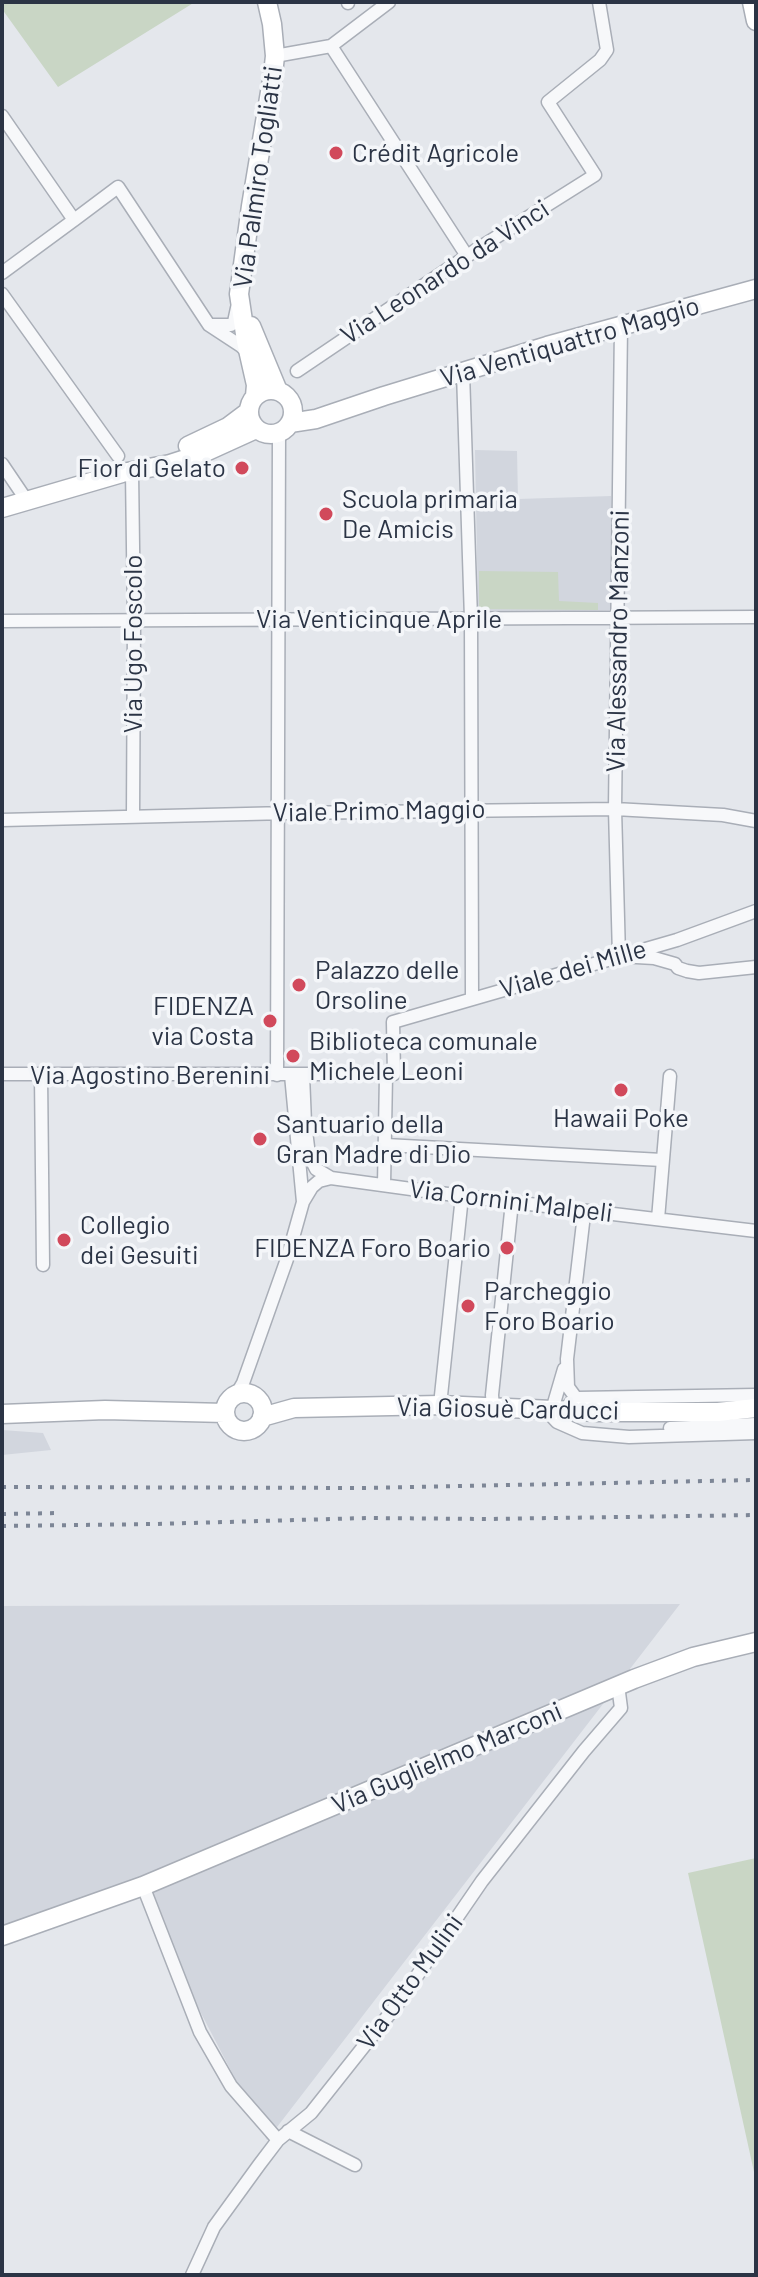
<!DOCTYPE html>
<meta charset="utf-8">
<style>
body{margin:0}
#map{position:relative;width:758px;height:2277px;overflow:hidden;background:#e4e7ec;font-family:Barlow,sans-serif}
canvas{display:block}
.frame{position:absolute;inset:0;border:4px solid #2b3445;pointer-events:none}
</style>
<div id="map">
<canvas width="758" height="2277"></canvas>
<div class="frame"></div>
</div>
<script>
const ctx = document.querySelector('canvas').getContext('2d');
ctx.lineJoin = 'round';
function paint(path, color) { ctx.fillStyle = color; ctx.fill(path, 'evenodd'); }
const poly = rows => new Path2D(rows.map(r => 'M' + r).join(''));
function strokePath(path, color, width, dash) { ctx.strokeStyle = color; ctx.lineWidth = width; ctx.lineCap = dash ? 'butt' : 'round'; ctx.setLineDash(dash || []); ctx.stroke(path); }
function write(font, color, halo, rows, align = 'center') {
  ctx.font = font + ' Barlow,sans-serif'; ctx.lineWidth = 7; ctx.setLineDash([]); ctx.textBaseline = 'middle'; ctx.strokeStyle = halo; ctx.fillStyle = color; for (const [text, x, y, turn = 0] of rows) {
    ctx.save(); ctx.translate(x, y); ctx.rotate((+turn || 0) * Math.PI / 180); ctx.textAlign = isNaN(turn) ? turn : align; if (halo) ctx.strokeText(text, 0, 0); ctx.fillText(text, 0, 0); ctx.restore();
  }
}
const built = poly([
 [475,450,517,451,518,499,611,496,611,610,478,611],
 [2,1430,43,1433,51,1450,2,1455],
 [680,1604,267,2140,138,1892,2,1935,2,1606]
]);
const green = poly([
 [2,2,195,2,58,87,2,9],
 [479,571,558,572,559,601,598,603,598,610,479,609],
 [756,1858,756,2181,688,1873]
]);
const street = poly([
 [348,2,348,3],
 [331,46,467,256],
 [275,56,331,46,389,2],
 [2,116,74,220,118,187,209,325,241,346,250,355],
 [2,273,74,220],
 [2,294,118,456],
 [209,325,231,325,234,322,237,308],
 [621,326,615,809,619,956,654,958,675,964,678,968,687,971,699,973,756,967],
 [297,371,479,248,595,175,548,102,600,60,607,50,599,2],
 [463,372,471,619,472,998],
 [2,464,27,501],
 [132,472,134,621,133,816],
 [2,621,756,617],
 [2,820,287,813,615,809,723,815,756,821],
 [2,1074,394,1074,393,1022,677,940,756,911],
 [41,1075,43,1265],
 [277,1075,279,433],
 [291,1075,303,1202],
 [303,1075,305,1123,309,1155,316,1169,331,1178,462,1196,756,1231],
 [386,1145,662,1160],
 [384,1185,386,1075],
 [658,1219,670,1076],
 [236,1395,243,1383,287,1259,303,1202,312,1187,319,1181,331,1178],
 [576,1398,568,1387,567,1359,583,1223],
 [440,1405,462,1196],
 [493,1407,492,1395,512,1202],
 [545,1409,557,1422,582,1433,629,1437,756,1433],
 [552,1410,564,1369],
 [565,1410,572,1401,578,1398,756,1395],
 [670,1428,756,1424],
 [143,1886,200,2032,231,2086,278,2140],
 [288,2131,355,2165],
 [192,2275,214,2227,259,2165,278,2140,311,2113,399,2002,482,1881,584,1751,621,1708,618,1685]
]);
const secondary = poly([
 [752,2,756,21],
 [251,326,278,391],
 '249 412a22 22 0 1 1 44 0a22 22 0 1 1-44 0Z',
 [255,396,256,385,246,341,239,294,251,206,273,74,275,56,272,24,267,2],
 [290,423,316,419,384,396,547,346,756,289],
 [188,446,228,427,248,412],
 [2,508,122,473,170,464,201,454,256,429],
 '225 1412a19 19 0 1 1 38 0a19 19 0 1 1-38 0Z',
 [2,1414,105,1410,225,1413],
 [262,1417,294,1408,440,1405,598,1412,718,1412,756,1408],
 [2,1936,143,1886,634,1679,693,1657,756,1642]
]);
const rail = poly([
 [2,1487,365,1488,756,1480],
 [2,1514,60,1513],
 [2,1526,155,1524,367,1518,487,1519,756,1515]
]);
const markers = [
 [336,153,8,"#d1495b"],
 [242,468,8,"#d1495b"],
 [326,514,8,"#d1495b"],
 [299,985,8,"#d1495b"],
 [270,1021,8,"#d1495b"],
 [293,1056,8,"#d1495b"],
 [621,1090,8,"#d1495b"],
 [260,1139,8,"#d1495b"],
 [64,1240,8,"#d1495b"],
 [507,1248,8,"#d1495b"],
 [468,1306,8,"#d1495b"]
];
const poiNames = [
 ["Crédit Agricole",352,153],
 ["Fior di Gelato",226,468,"right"],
 ["Scuola primaria",342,499],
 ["De Amicis",342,529],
 ["Palazzo delle",315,970],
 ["Orsoline",315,1000],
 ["FIDENZA",254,1006,"right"],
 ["via Costa",254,1036,"right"],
 ["Biblioteca comunale",309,1041],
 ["Michele Leoni",309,1071],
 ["Hawaii Poke",621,1118,"center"],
 ["Santuario della",276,1124],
 ["Gran Madre di Dio",276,1154],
 ["Collegio",80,1225],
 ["dei Gesuiti",80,1255],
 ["FIDENZA Foro Boario",491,1248,"right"],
 ["Parcheggio",484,1291],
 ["Foro Boario",484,1321]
];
const streetNames = [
 ["Via Palmiro Togliatti",258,177,-82],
 ["Via Leonardo da Vinci",445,272,-33],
 ["Via Ventiquattro Maggio",570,342,-16],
 ["Via Venticinque Aprile",379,619],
 ["Via Alessandro Manzoni",618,641,-89],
 ["Via Ugo Foscolo",133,644,-90],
 ["Viale Primo Maggio",379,811,-1],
 ["Viale dei Mille",573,969,-16],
 ["Via Agostino Berenini",150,1075],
 ["Via Cornini Malpeli",511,1201,7],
 ["Via Giosuè Carducci",508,1409,1],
 ["Via Guglielmo Marconi",447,1758,-23],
 ["Via Otto Mulini",410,1982,-54]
];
paint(built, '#d2d6de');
paint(green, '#c9d6c5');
strokePath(street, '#a9aeb7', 15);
strokePath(secondary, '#a9aeb7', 21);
strokePath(street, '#f7f8fa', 12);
strokePath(secondary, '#fff', 18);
strokePath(rail, '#7d8696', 4, [4, 8]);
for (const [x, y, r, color] of markers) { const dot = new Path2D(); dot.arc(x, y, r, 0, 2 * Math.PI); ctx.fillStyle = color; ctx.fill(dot); strokePath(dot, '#f4f6f9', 3); }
write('26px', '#2b3445', '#f4f6f9', poiNames, 'left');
write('26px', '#2b3445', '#f4f6f9', streetNames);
</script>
